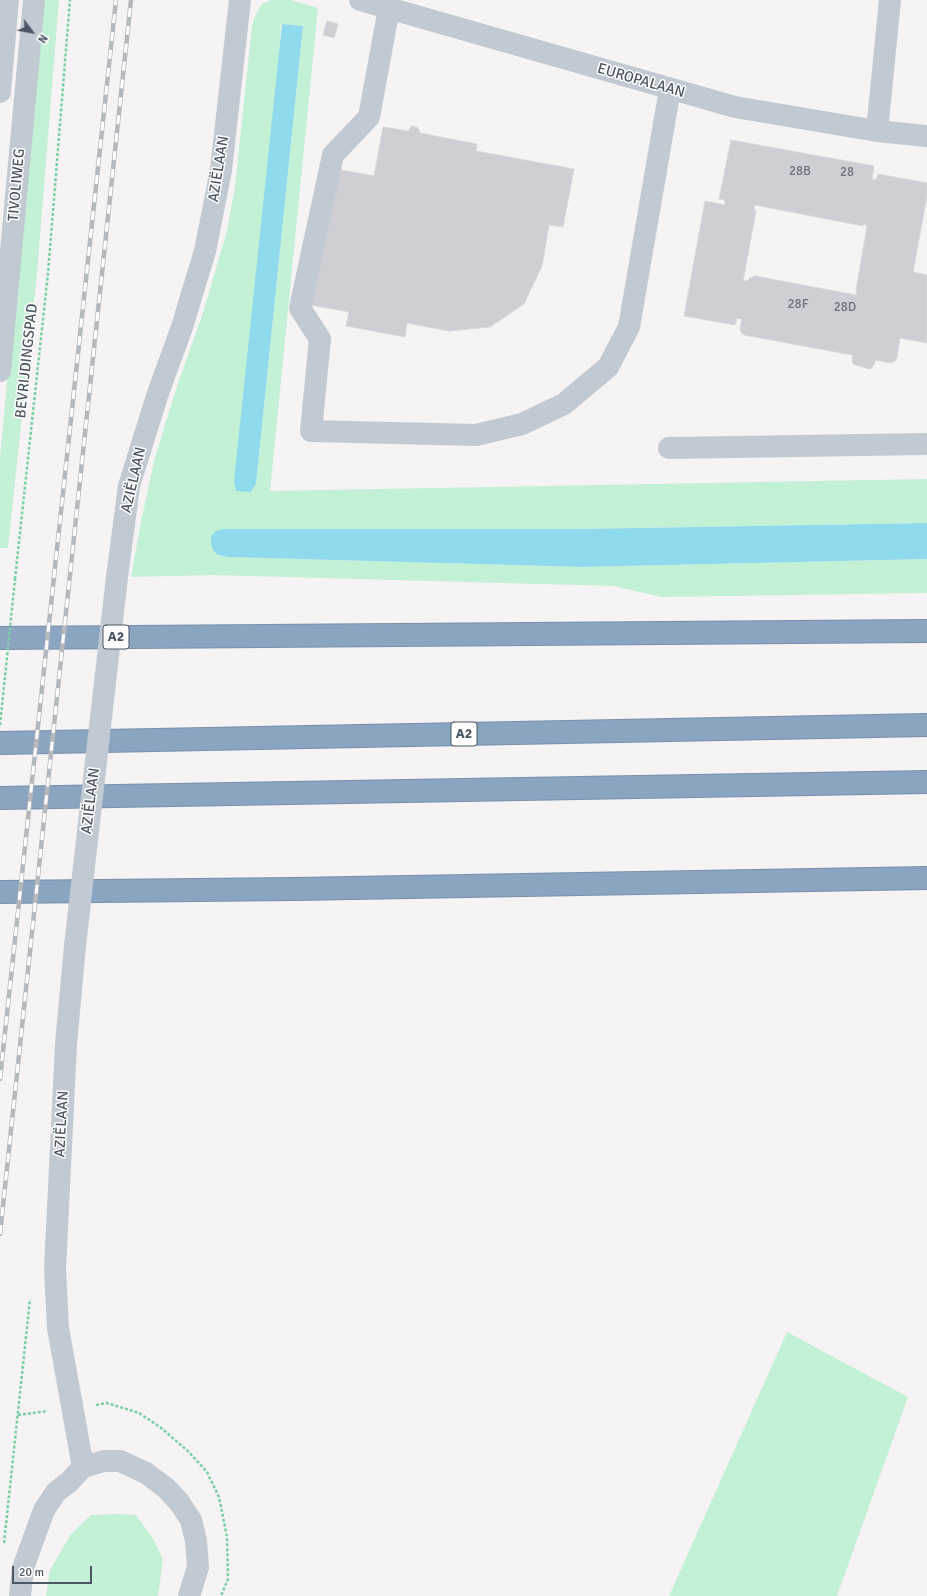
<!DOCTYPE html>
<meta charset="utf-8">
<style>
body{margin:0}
#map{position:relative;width:927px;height:1596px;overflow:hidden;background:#f5f3f3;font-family:Signika,sans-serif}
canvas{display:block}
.north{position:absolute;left:12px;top:12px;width:40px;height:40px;-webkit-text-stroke:3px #fff;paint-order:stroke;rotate:122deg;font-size:11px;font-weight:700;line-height:16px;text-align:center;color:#4a5661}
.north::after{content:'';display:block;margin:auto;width:14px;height:18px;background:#4a5661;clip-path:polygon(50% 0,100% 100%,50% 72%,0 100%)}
.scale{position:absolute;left:12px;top:1566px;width:80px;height:18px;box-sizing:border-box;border:2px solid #4a5661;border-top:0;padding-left:5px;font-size:12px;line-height:14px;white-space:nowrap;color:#4a5661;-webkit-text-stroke:3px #fff;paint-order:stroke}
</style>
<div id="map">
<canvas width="927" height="1596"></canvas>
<div class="north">N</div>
<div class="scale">20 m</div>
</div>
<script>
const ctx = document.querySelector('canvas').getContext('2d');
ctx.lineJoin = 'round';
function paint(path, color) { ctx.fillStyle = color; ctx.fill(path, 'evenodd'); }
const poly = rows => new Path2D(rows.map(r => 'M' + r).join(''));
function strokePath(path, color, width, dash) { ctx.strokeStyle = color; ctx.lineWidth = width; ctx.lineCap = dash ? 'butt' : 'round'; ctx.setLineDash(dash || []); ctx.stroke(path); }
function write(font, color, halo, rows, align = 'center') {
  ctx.font = font + ' Signika,sans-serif'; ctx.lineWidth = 3; ctx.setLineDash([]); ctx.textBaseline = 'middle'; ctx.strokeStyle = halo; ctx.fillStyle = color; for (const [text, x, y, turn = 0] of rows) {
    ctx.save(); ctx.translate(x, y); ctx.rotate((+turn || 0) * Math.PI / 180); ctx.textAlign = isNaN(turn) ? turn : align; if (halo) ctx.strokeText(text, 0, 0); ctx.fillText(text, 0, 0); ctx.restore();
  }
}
const green = poly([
 [43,0,59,0,37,273,8,548,0,548,0,457],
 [272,0,291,0,318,8,270,491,927,479,927,523,580,529,223,529,218,555,227,557,583,567,927,559,927,593,662,597,613,586,213,575,131,577,140,527,154,461,177,386,202,316,227,231,235,187,252,25,256,14,262,4],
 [281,24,303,26,256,484,251,492],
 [787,1332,908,1397,837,1596,669,1596],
 [118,1514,136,1515,152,1537,163,1559,158,1596,46,1596,50,1570,71,1534,91,1515]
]);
const water = poly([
 [282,24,303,26,256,484,251,492,236,491,234,481],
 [927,523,927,559,583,567,227,557,218,555,213,550,211,543,211,536,216,531,223,529,580,529]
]);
const building = poly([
 [327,21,338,24,334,38,323,35,327,21],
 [412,126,418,128,420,133,477,144,476,151,574,169,563,227,549,225,542,266,524,304,490,327,449,331,407,323,405,337,346,326,349,312,311,305,336,169,374,176,383,127,408,131,412,126],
 [731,140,874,166,872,179,876,180,878,174,927,183,927,196,913,272,927,275,927,343,900,338,897,358,895,361,890,363,876,360,872,368,869,369,853,364,852,355,744,335,741,332,740,329,742,319,737,318,735,325,684,316,705,201,725,205,725,200,719,199,731,140],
 [755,205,863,226,863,224,866,225,867,227,856,290,857,290,856,295,755,276,750,278,747,281,743,281,756,211,754,210,755,205]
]);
const path = poly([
 [15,579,48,273,70,0],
 [96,1405,107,1403,139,1413,160,1427,189,1452,207,1472,219,1497,227,1537,228,1579,221,1596],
 [18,1415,48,1411],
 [4,1543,30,1299]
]);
const minor = poly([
 [360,0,735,107,877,131,927,136],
 [389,8,369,117,333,155,300,308,320,339,311,431,476,435,522,424,564,404,608,367,629,327,670,89],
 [0,92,8,0],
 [877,131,890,0],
 [0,371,34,0],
 [669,448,927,444],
 [117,577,129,486,157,396,182,327,205,251,221,170,240,0],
 [75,946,66,1044,55,1269,58,1328,83,1467],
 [83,1467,104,1461,120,1461,146,1473,166,1488,179,1502,191,1520,196,1541,198,1567,189,1596],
 [20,1596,23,1568,44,1510,56,1492,69,1482,83,1467]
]);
const highway = poly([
 [0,638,927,631],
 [0,743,927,725],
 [0,798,927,782],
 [0,892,294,889,927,878]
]);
const rail = poly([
 [0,1079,116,0],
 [0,1234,131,0]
]);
const pathBridge = poly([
 [0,725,15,579]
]);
const minorBridge = poly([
 [75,946,117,577]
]);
const numberNames = [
 ["28B",800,172],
 ["28",847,173],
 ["28F",798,305],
 ["28D",845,308]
];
const shields = [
 [116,637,26],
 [464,734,26]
];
const shieldNames = [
 ["A2",116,637],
 ["A2",464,734]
];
const streetNames = [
 ["EUROPALAAN",641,81,16],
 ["AZIËLAAN",219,169,-81],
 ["TIVOLIWEG",17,185,-85],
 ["BEVRIJDINGSPAD",27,361,-84],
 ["AZIËLAAN",134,480,-77],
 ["AZIËLAAN",91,801,-83],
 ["AZIËLAAN",62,1124,-87]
];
paint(green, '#c3f1d5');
paint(water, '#90daee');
paint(building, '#cdcfd5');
strokePath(building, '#d7d9de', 1);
strokePath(highway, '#7690ad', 24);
strokePath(path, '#7ad0a6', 2.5, [3, 2]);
strokePath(minor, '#c1cad2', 22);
strokePath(highway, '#8ba5c1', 22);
strokePath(rail, '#b5b8bd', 4.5);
strokePath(rail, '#fff', 3, [9]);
strokePath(pathBridge, '#7ad0a6', 2.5, [3, 2]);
strokePath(minorBridge, '#c1cad2', 22);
write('13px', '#6b747e', null, numberNames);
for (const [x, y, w] of shields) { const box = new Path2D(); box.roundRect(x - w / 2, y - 12, w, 24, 3); ctx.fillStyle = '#fff'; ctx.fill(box); strokePath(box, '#4a5661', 1); }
write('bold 14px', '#4a5661', null, shieldNames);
write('15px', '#4a5661', '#fff', streetNames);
</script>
